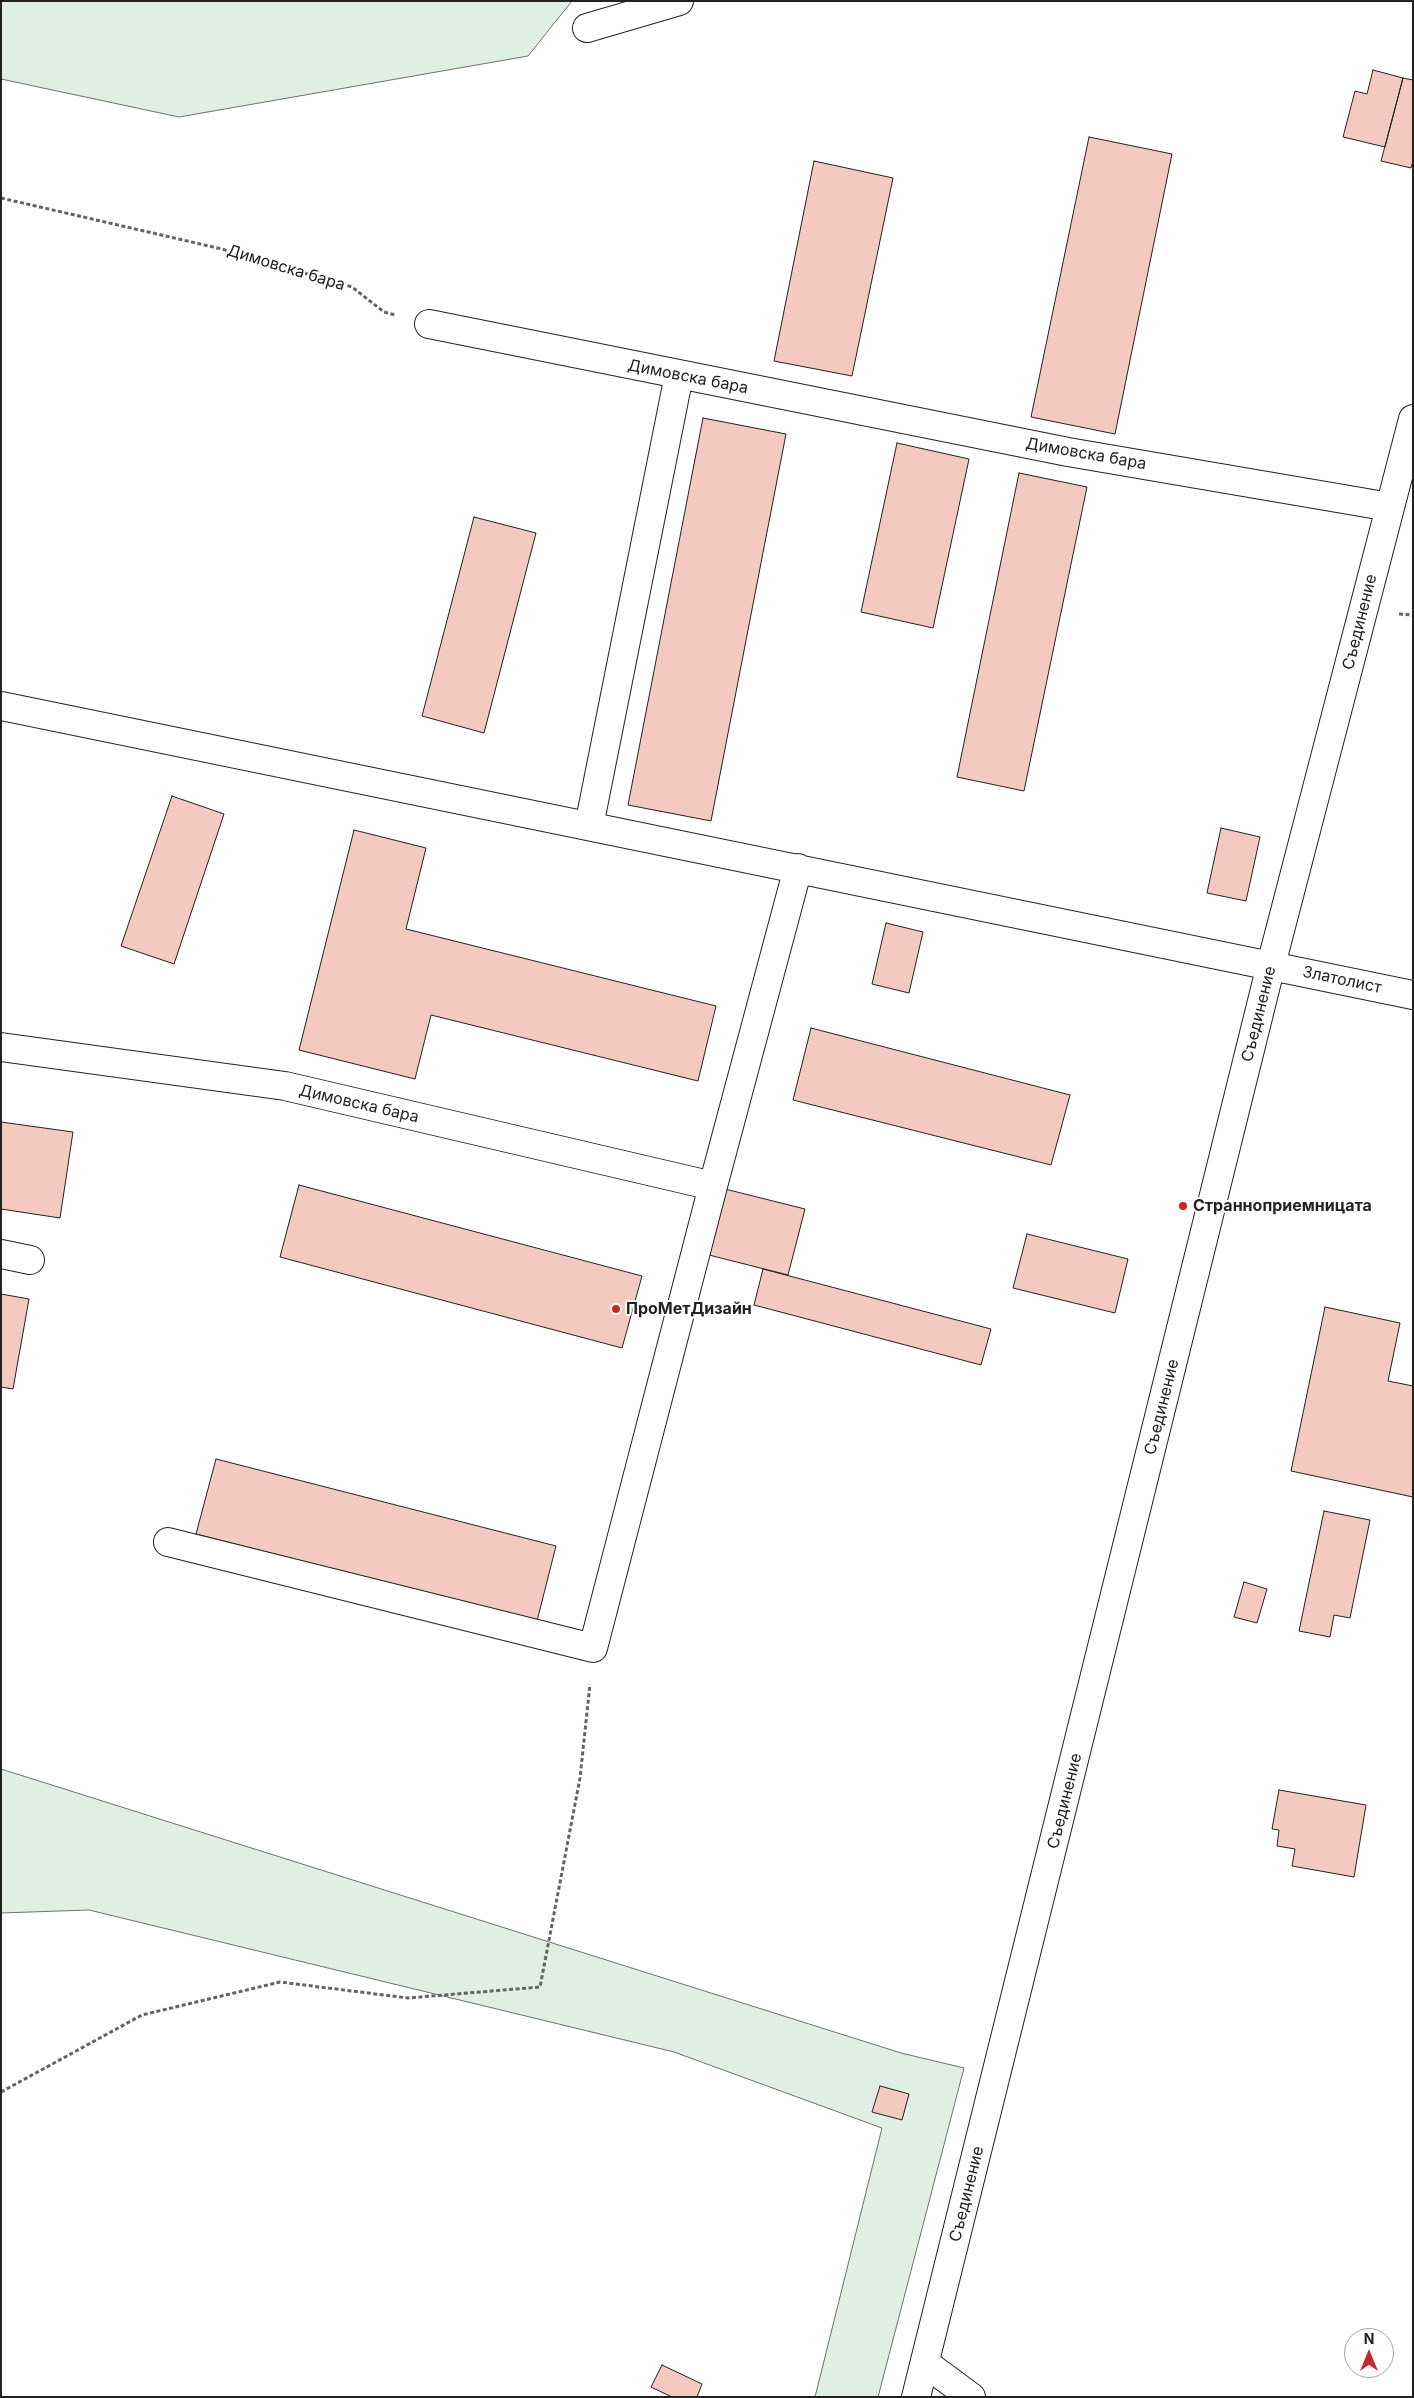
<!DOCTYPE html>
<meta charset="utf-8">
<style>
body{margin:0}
#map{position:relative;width:1414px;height:2398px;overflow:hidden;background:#fff;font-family:Inter,sans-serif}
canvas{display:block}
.frame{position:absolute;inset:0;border:2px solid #222;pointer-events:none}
.north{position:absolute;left:1344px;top:2328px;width:50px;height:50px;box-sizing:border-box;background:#fff;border:1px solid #a7a7a7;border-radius:50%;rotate:0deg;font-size:14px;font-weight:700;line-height:20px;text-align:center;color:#222}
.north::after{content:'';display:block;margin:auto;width:18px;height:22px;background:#c62828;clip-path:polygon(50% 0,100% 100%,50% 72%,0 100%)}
</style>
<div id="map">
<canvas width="1414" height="2398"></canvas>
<div class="frame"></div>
<div class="north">N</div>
</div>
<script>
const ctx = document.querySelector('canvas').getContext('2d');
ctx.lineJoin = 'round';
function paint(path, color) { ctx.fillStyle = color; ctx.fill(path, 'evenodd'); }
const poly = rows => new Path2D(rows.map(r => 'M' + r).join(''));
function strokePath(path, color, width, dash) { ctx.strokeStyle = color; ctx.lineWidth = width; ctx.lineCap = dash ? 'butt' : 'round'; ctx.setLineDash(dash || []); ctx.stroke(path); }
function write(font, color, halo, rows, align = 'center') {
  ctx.font = font + ' Inter,sans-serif'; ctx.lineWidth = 4; ctx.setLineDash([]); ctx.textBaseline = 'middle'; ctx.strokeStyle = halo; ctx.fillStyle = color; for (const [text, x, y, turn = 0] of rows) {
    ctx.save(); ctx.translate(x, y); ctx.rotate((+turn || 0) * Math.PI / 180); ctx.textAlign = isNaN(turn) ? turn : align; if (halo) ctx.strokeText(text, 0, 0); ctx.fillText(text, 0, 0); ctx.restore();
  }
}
const green = poly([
 [1,1,572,1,528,56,179,117,1,79,1,1],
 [1,1769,901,2053,964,2068,878,2397,815,2397,882,2128,674,2052,89,1910,1,1913,1,1769]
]);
const building = poly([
 [1373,70,1403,78,1385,147,1343,137,1355,91,1367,94,1373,70],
 [1403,78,1413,80,1413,161,1411,168,1381,161,1403,78],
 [1089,137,1172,154,1115,434,1031,417,1089,137],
 [814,161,893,178,852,376,774,361,814,161],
 [703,418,786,434,711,821,628,805,703,418],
 [897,443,969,459,933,628,861,612,897,443],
 [1019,473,1087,487,1024,791,957,777,1019,473],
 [474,517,536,533,484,733,422,716,474,517],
 [172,796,224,814,174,964,121,946,172,796],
 [1221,828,1260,837,1246,901,1207,893,1221,828],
 [354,830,426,848,406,929,716,1006,698,1081,431,1015,415,1079,299,1050,354,830],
 [886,923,923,932,909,993,872,984,886,923],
 [811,1028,1070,1095,1051,1165,793,1100,811,1028],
 [1,1122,73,1132,60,1218,1,1209,1,1122],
 [299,1185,642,1276,622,1348,280,1257,299,1185],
 [725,1189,805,1209,788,1275,709,1255,725,1189],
 [1027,1234,1128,1259,1115,1313,1013,1288,1027,1234],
 [763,1269,991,1329,981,1365,754,1305,763,1269],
 [1,1294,29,1299,13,1389,1,1387,1,1294],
 [1325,1307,1400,1323,1388,1381,1413,1386,1413,1497,1291,1471,1325,1307],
 [216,1459,556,1546,537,1621,196,1534,216,1459],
 [1324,1511,1370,1520,1350,1618,1334,1615,1330,1637,1299,1631,1324,1511],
 [1244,1582,1267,1589,1257,1623,1234,1617,1244,1582],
 [1279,1790,1366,1805,1354,1877,1292,1866,1295,1849,1277,1846,1279,1830,1272,1829,1279,1790],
 [880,2086,909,2094,902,2120,872,2112,880,2086],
 [662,2365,702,2384,697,2397,672,2397,651,2387,662,2365]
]);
const path = poly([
 [1,198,222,249,352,287,384,312,395,315],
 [1399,614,1413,615],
 [1,2092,142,2015,280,1982,408,1998,540,1987,580,1778,590,1684]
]);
const minor = poly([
 [587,28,679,1],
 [429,324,1068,452,1390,507],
 [1,706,1413,995],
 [589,826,679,375],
 [1,1047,285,1086,713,1186],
 [1,1254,30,1260],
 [168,1542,593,1648,713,1186,798,868],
 [925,2363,971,2397],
 [916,2397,1271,965,1413,419]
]);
const markers = [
 [1183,1206,5,"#c62828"],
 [616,1309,5,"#c62828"]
];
const streetNames = [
 ["Димовска бара",286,268,17],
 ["Димовска бара",688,377,11],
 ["Димовска бара",1086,454,10],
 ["Съединение",1360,622,-76],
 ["Златолист",1342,980,12],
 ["Съединение",1259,1014,-76],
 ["Димовска бара",359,1104,13],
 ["Съединение",1162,1407,-76],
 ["Съединение",1065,1801,-76],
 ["Съединение",967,2194,-76]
];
const poiNames = [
 ["Странноприемницата",1193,1206],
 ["ПроМетДизайн",626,1309]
];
paint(green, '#e0efe3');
strokePath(green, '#6f6f6f', 1);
paint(building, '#f3c9c0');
strokePath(building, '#222', 1);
strokePath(minor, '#222', 30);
strokePath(path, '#646464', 3, [4, 2.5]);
strokePath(minor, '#fff', 28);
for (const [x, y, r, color] of markers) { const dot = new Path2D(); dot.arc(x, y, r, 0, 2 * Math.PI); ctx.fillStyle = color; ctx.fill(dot); strokePath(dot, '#fff', 2); }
write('16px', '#222', '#fff', streetNames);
write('bold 16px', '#222', '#fff', poiNames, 'left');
</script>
